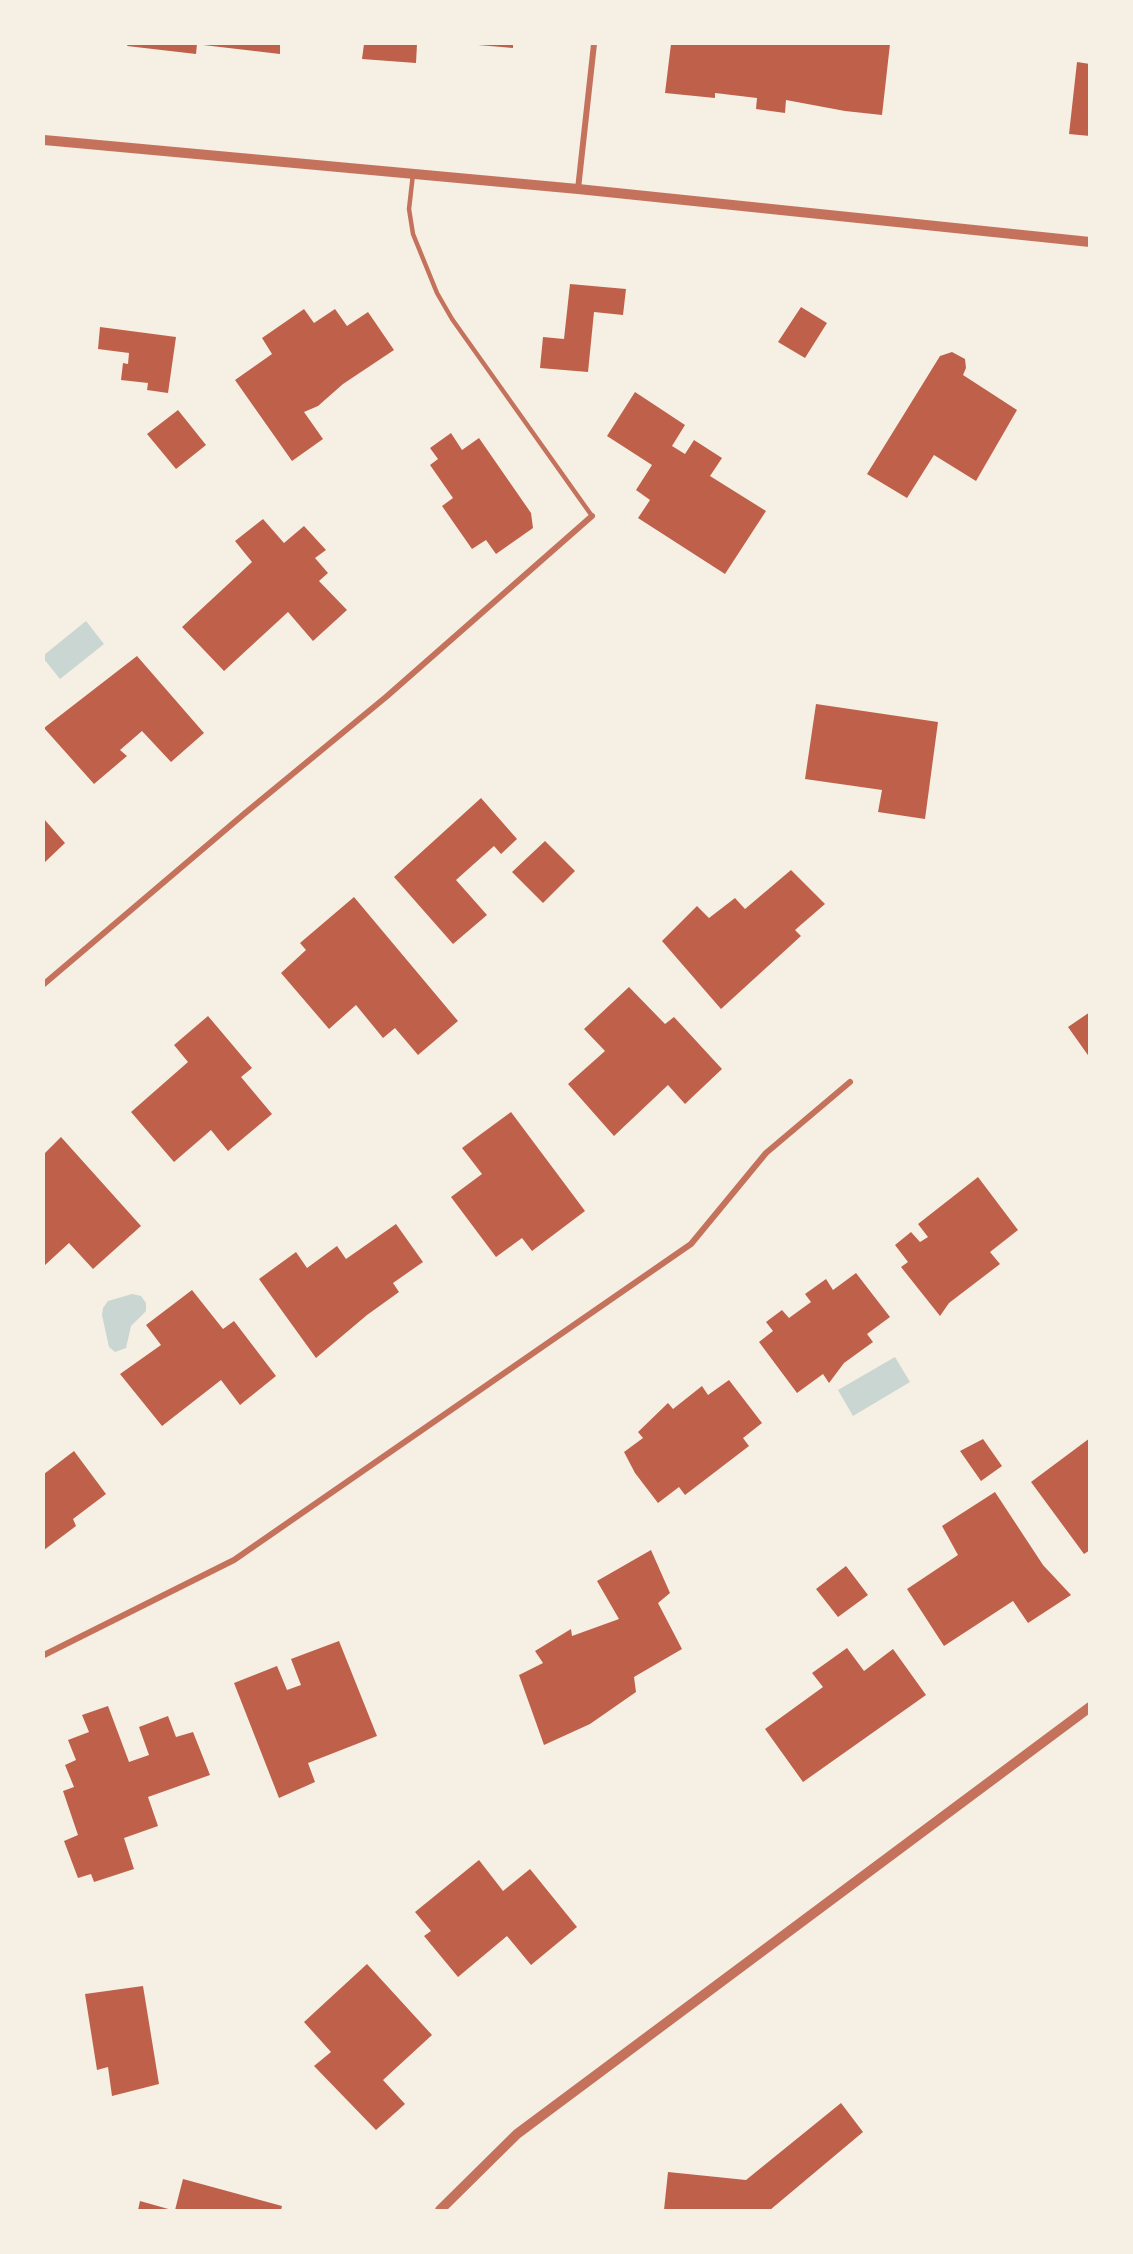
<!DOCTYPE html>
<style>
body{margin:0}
#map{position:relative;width:1133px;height:2254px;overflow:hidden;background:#f6efe4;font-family:"Varela Round",sans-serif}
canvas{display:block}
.frame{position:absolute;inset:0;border:45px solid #f6efe4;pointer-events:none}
</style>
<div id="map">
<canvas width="1133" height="2254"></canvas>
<div class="frame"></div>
</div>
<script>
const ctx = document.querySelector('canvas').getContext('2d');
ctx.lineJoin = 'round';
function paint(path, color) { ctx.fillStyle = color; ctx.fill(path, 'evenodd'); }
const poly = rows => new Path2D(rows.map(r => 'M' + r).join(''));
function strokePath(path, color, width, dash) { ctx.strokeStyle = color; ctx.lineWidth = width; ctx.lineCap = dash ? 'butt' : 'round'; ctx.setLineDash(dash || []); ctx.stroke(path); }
const water = poly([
 [86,621,104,644,60,679,44,659,44,655],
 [132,1294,141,1296,146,1303,146,1311,131,1326,126,1348,115,1352,109,1347,102,1315,103,1308,108,1301],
 [895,1357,910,1382,853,1416,838,1390]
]);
const building = poly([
 [128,44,197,44,196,54,127,46],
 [203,44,280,44,280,54,203,45],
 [364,44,417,44,416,63,362,59],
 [478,44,513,44,513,48,478,45],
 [671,44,890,44,882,115,845,111,786,100,785,113,756,109,757,98,715,93,715,98,665,93],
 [1077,62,1090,64,1090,136,1069,134],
 [570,284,626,289,623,315,594,312,588,372,540,368,543,337,564,339],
 [801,307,827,323,805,358,778,342],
 [304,309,314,323,335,309,347,326,368,312,394,350,343,384,318,406,304,412,323,439,292,461,235,380,272,354,262,338],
 [100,327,176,337,168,393,147,390,148,383,121,380,123,363,128,364,129,353,98,349],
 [952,352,965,359,966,368,963,375,1017,410,976,481,934,455,907,498,867,474,940,356],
 [635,392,685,425,672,446,685,454,694,440,722,458,710,476,766,511,725,574,638,518,650,500,636,490,652,465,607,436],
 [178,410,206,445,176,469,147,434],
 [451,433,462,450,479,438,531,513,533,528,496,554,486,540,472,549,442,506,453,498,430,465,438,459,430,448],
 [263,519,284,543,304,526,326,550,315,558,328,573,319,581,347,610,313,641,288,612,224,671,182,627,252,562,235,541],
 [137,656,204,733,171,762,142,731,120,750,127,756,94,784,44,728],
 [816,704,938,722,925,819,878,812,882,790,805,779],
 [481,798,517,839,501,854,494,846,456,880,487,915,453,944,394,877],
 [44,819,65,843,44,863],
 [545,841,575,871,543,903,512,872],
 [791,870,825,904,795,930,801,936,721,1009,662,941,697,906,709,918,735,898,745,909],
 [354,897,458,1021,418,1055,395,1028,383,1038,356,1005,329,1029,281,973,306,950,300,943],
 [629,987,665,1024,674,1017,722,1069,685,1104,668,1085,614,1136,568,1084,605,1051,584,1029],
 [1090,1012,1090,1058,1068,1027],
 [208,1016,252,1068,241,1077,272,1114,228,1151,211,1130,174,1162,131,1112,188,1062,174,1045],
 [511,1112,585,1211,532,1251,522,1238,496,1257,451,1197,482,1174,462,1148],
 [61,1137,141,1226,93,1269,69,1243,44,1266,44,1154],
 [978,1177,1018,1230,990,1252,1000,1264,949,1303,940,1316,901,1267,908,1262,895,1245,911,1232,920,1242,928,1237,918,1224],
 [396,1224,423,1262,393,1283,399,1292,367,1315,316,1358,259,1279,296,1252,307,1268,337,1246,346,1259],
 [856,1273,890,1317,867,1334,873,1342,844,1363,829,1383,823,1374,797,1393,759,1342,773,1331,766,1322,782,1310,789,1318,811,1302,805,1294,826,1279,833,1290],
 [192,1290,223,1329,234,1321,276,1376,240,1405,221,1380,162,1426,120,1374,161,1345,146,1325],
 [729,1380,762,1423,743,1438,749,1446,685,1495,679,1487,658,1503,635,1473,624,1452,643,1438,638,1432,668,1403,673,1409,702,1386,708,1395],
 [1090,1438,1090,1550,1084,1554,1031,1482],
 [983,1439,1002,1466,981,1481,960,1451],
 [74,1451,106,1494,73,1519,76,1526,44,1550,44,1474],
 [995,1492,1043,1565,1071,1595,1028,1623,1013,1601,944,1646,907,1589,958,1555,942,1526],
 [651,1550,670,1593,658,1603,682,1649,634,1677,636,1692,590,1724,544,1745,519,1675,543,1663,535,1651,571,1629,572,1636,619,1619,597,1581],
 [846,1566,868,1595,838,1617,816,1589],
 [339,1641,377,1736,308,1763,315,1782,279,1798,234,1683,277,1666,287,1690,301,1685,291,1659],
 [847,1648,864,1671,893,1649,926,1695,803,1782,765,1729,823,1687,812,1673],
 [108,1706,129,1762,149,1755,139,1727,168,1716,176,1737,193,1732,210,1775,148,1797,158,1826,124,1838,134,1869,94,1882,91,1874,78,1878,64,1841,78,1835,63,1791,74,1787,65,1765,76,1760,68,1740,89,1732,82,1715],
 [479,1860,503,1891,530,1869,577,1927,531,1965,507,1936,458,1977,424,1936,431,1931,415,1912],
 [367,1964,432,2035,383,2080,405,2104,376,2130,314,2066,331,2052,304,2022],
 [143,1986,159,2084,112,2096,108,2067,97,2070,85,1994],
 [841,2103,863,2132,770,2210,664,2210,668,2172,746,2180],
 [183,2179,282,2206,281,2210,175,2210],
 [140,2201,172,2210,138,2210]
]);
const service = poly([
 [413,174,409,209,413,234,437,293,452,319,592,516]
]);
const minor = poly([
 [578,189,594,44],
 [44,984,244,814,386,697,592,516],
 [44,1655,234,1560,691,1244,766,1153,850,1082]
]);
const tertiary = poly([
 [44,140,578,189,1090,242],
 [440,2210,517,2134,1090,1707]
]);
paint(water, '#c9d6d2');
paint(building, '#bf614a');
strokePath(service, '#c5725c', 4.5);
strokePath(minor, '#c5725c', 6);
strokePath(tertiary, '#c5725c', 10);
</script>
